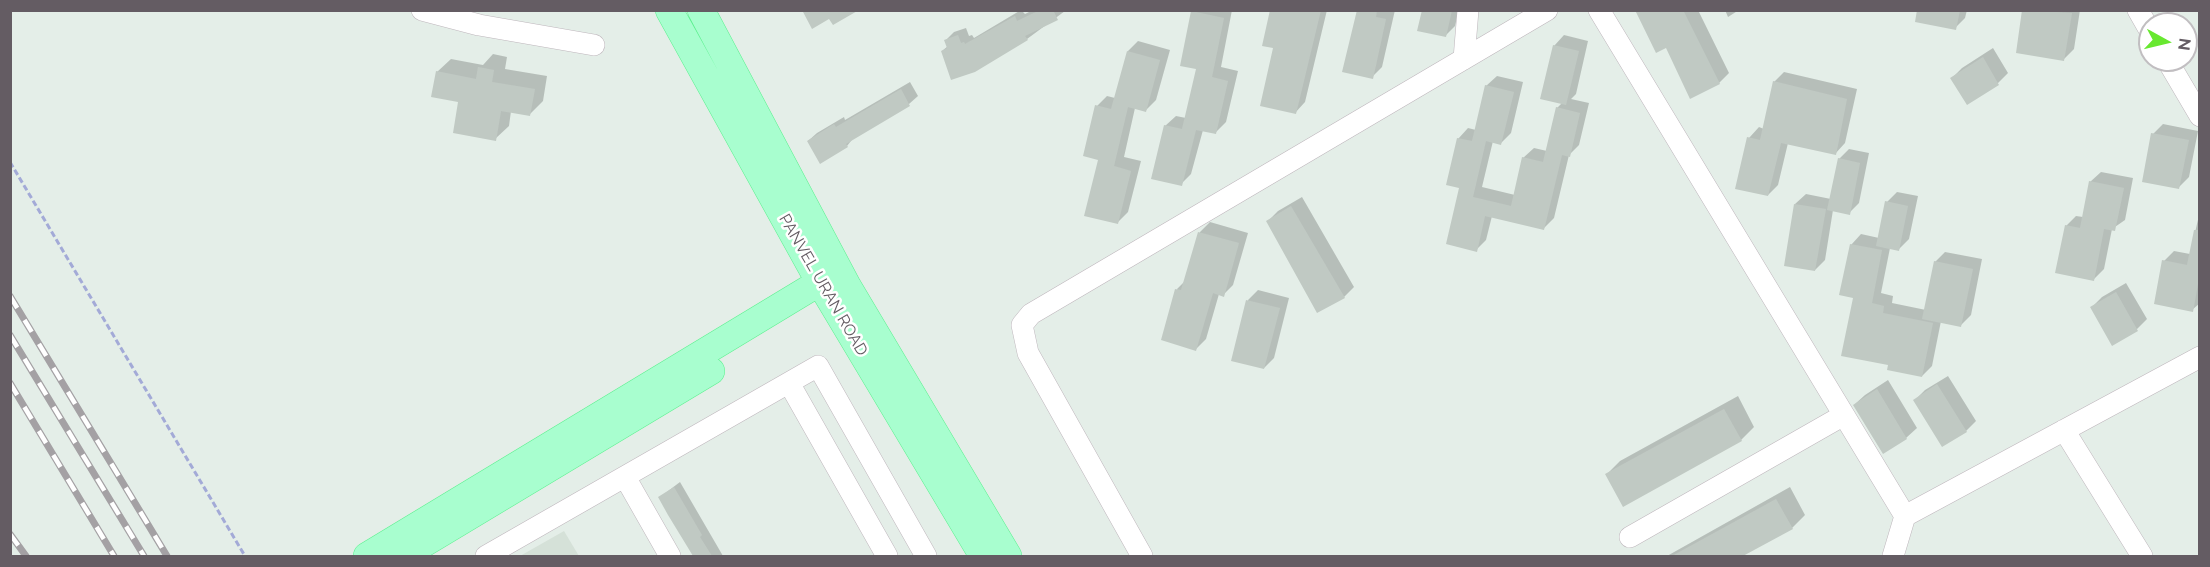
<!DOCTYPE html>
<style>
body{margin:0}
#map{position:relative;width:2210px;height:567px;overflow:hidden;background:#e4eee8;font-family:Raleway,sans-serif}
canvas{display:block}
.frame{position:absolute;inset:0;border:12px solid #645c63;pointer-events:none}
.north{position:absolute;left:2138px;top:12px;width:60px;height:60px;box-sizing:border-box;background:#fff;border:2px solid #c1bec1;border-radius:50%;rotate:98deg;font-size:16px;font-weight:700;line-height:24px;text-align:center;color:#645c63}
.north::after{content:'';display:block;margin:auto;width:21px;height:27px;background:#68e830;clip-path:polygon(50% 0,100% 100%,50% 72%,0 100%)}
</style>
<div id="map">
<canvas width="2210" height="567"></canvas>
<div class="frame"></div>
<div class="north">N</div>
</div>
<script>
const ctx = document.querySelector('canvas').getContext('2d');
ctx.lineJoin = 'round';
function paint(path, color) { ctx.fillStyle = color; ctx.fill(path, 'evenodd'); }
const poly = rows => new Path2D(rows.map(r => 'M' + r).join(''));
function strokePath(path, color, width, dash) { ctx.strokeStyle = color; ctx.lineWidth = width; ctx.lineCap = dash ? 'butt' : 'round'; ctx.setLineDash(dash || []); ctx.stroke(path); }
function write(font, color, halo, rows, align = 'center') {
  ctx.font = font + ' Raleway,sans-serif'; ctx.lineWidth = 5; ctx.setLineDash([]); ctx.textBaseline = 'middle'; ctx.strokeStyle = halo; ctx.fillStyle = color; for (const [text, x, y, turn = 0] of rows) {
    ctx.save(); ctx.translate(x, y); ctx.rotate((+turn || 0) * Math.PI / 180); ctx.textAlign = isNaN(turn) ? turn : align; if (halo) ctx.strokeText(text, 0, 0); ctx.fillText(text, 0, 0); ctx.restore();
  }
}
const education = poly([
 [564,531,579,556,520,556]
]);
const shadow = poly([
 [1021,10,1025,14,1033,10,1065,11,1027,39,942,51,948,46,946,40,954,32,966,28,969,36,972,35,974,38],
 [1194,10,1232,10,1221,67,1238,71,1226,122,1215,133,1203,130,1191,174,1181,184,1165,126,1176,116,1186,118,1198,68],
 [1272,10,1327,10,1305,102,1295,113,1275,47],
 [1358,10,1395,10,1382,67,1372,77],
 [1423,10,1459,10,1455,26,1445,36],
 [1636,10,1698,10,1729,73,1719,83,1666,46],
 [1725,10,1739,10,1728,17],
 [1919,10,1967,10,1965,18,1955,28],
 [2024,10,2080,10,2074,49,2064,59],
 [1564,35,1588,41,1576,94,1571,99,1589,103,1579,145,1569,155,1554,218,1544,228,1492,216,1486,240,1476,250,1461,187,1458,139,1468,128,1476,130,1486,86,1497,76,1523,82,1511,133,1501,143,1493,141,1482,187,1515,195,1523,158,1534,148,1547,151,1557,108,1562,103,1554,46],
 [1138,41,1170,50,1156,100,1145,111,1135,108,1124,157,1141,161,1128,212,1118,222,1100,159,1097,106,1107,96,1115,98,1128,51],
 [1993,48,2008,73,1998,83,1967,103,1952,78,1962,68],
 [493,54,507,57,505,69,547,76,543,101,530,114,511,111,509,126,495,139,437,72,451,59,483,65],
 [1784,72,1857,89,1845,143,1835,154,1788,143,1778,185,1768,195,1749,138,1759,127,1764,129,1774,82],
 [910,82,918,96,909,104,855,136,847,146,808,141,817,133,844,117,845,120],
 [2163,124,2198,131,2189,177,2179,187,2153,134],
 [1849,149,1869,153,1859,203,1849,213,1833,210,1825,260,1815,270,1795,204,1806,194,1831,199,1839,159],
 [2101,172,2133,178,2125,220,2112,229,2104,269,2094,279,2066,226,2076,216,2083,217,2090,182],
 [1897,192,1918,196,1909,239,1899,249,1890,248,1881,293,1893,296,1892,303,1926,310,1935,262,1945,252,1982,259,1971,315,1961,325,1941,321,1932,366,1922,376,1890,364,1854,296,1851,245,1861,234,1879,238,1887,202],
 [1302,197,1354,287,1344,297,1268,221,1278,211],
 [2200,211,2200,303,2192,310,2164,261,2174,251,2190,254],
 [1210,222,1248,233,1233,285,1223,295,1219,294,1206,339,1196,349,1177,289,1186,280,1200,232],
 [2126,283,2147,319,2137,329,2113,344,2092,307,2102,297],
 [1258,290,1289,298,1274,358,1264,368,1248,300],
 [1948,376,1976,421,1966,431,1915,400,1925,390],
 [1888,380,1917,428,1906,438,1883,452,1854,405,1865,395],
 [1738,396,1754,427,1741,440,1607,474,1620,461],
 [680,482,723,556,694,556,660,497],
 [1790,487,1805,515,1792,528,1740,556,1667,556]
]);
const building = poly([
 [802,10,859,10,833,25,829,19,812,29],
 [1040,10,1053,10,1058,20,1025,36,1028,40,975,72,951,80,941,51,947,48,944,40,958,35,961,43,964,42,965,44,1015,16,1017,21],
 [1270,10,1321,10,1296,114,1260,106,1273,48,1262,46],
 [1357,10,1377,10,1376,17,1386,19,1373,79,1342,72],
 [1422,10,1452,10,1446,37,1417,31],
 [1635,10,1683,10,1720,84,1690,99,1666,48,1656,53],
 [1917,10,1960,10,1956,30,1915,22],
 [2022,10,2072,13,2064,61,2016,53],
 [1191,11,1224,18,1212,77,1228,81,1216,134,1196,130,1182,186,1151,179,1164,125,1182,129,1196,69,1180,66],
 [1553,45,1579,51,1566,105,1540,99],
 [1127,51,1160,60,1146,112,1128,107,1114,166,1131,171,1118,224,1084,216,1098,160,1083,156,1095,105,1111,109],
 [1983,57,1999,85,1967,105,1950,78],
 [478,67,494,70,492,82,535,89,530,116,501,111,496,141,453,133,458,102,431,97,436,71,476,79],
 [1773,81,1847,99,1836,155,1781,143,1768,196,1735,189,1747,137,1760,140],
 [1485,85,1514,92,1501,145,1486,141,1473,197,1511,206,1522,157,1543,162,1556,107,1580,113,1570,157,1562,155,1544,230,1485,216,1477,252,1446,244,1459,188,1446,185,1457,138,1472,141],
 [901,89,910,106,846,144,848,147,820,164,807,141,834,124,836,127],
 [2151,133,2189,140,2179,189,2142,182],
 [1838,158,1860,163,1850,215,1827,210],
 [2089,181,2124,188,2115,231,2104,229,2094,281,2055,273,2065,225,2080,228],
 [1885,201,1908,206,1899,251,1876,246],
 [1794,204,1826,209,1815,271,1784,266],
 [1291,206,1345,298,1317,313,1266,221],
 [2194,230,2199,230,2199,278,2193,312,2154,304,2162,260,2187,265],
 [1198,232,1239,243,1224,297,1213,293,1196,351,1161,340,1175,289,1181,290],
 [1850,244,1882,250,1872,303,1884,306,1883,313,1933,323,1922,377,1887,370,1888,365,1841,356,1853,298,1839,295],
 [1934,261,1973,269,1961,327,1922,319],
 [2116,292,2138,331,2112,346,2090,307],
 [1246,300,1280,308,1264,369,1231,361],
 [1937,384,1967,432,1942,447,1913,400],
 [1877,389,1907,439,1883,454,1853,405],
 [1724,409,1742,441,1623,507,1605,474],
 [674,487,702,535,700,537,712,556,693,556,668,515,658,497],
 [1776,499,1793,529,1743,556,1672,556]
]);
const path = poly([
 [10,162,245,556]
]);
const minor = poly([
 [422,10,479,25,594,45],
 [1599,10,1905,516],
 [2138,10,2150,31],
 [1464,59,1468,10],
 [2167,60,2200,116],
 [789,383,887,556],
 [2064,430,2142,556],
 [625,477,670,556],
 [1630,537,1844,415],
 [486,556,818,366,926,556],
 [1142,556,1028,353,1022,325,1031,314,1547,10],
 [1893,556,1905,516,2200,357]
]);
const major = poly([
 [669,10,820,283,983,556],
 [701,10,848,287,1008,556],
 [367,556,835,273],
 [403,556,711,371]
]);
const rail = poly([
 [10,296,167,556],
 [10,335,144,556],
 [10,383,114,556],
 [10,534,26,556]
]);
const streetNames = [
 ["PANVEL URAN ROAD",823,285,60]
];
paint(education, '#d5e1d8');
paint(shadow, '#0003');
paint(building, '#c0c9c3');
strokePath(minor, '#beb6bc', 22);
strokePath(major, '#5af08d', 28);
strokePath(path, '#a3aad7', 3, [6, 3]);
strokePath(minor, '#fff', 21);
strokePath(major, '#a8fecf', 27);
strokePath(rail, '#a4a1a4', 7);
strokePath(rail, '#fff', 4.5, [14]);
write('16px', '#645c63', '#fff', streetNames);
</script>
